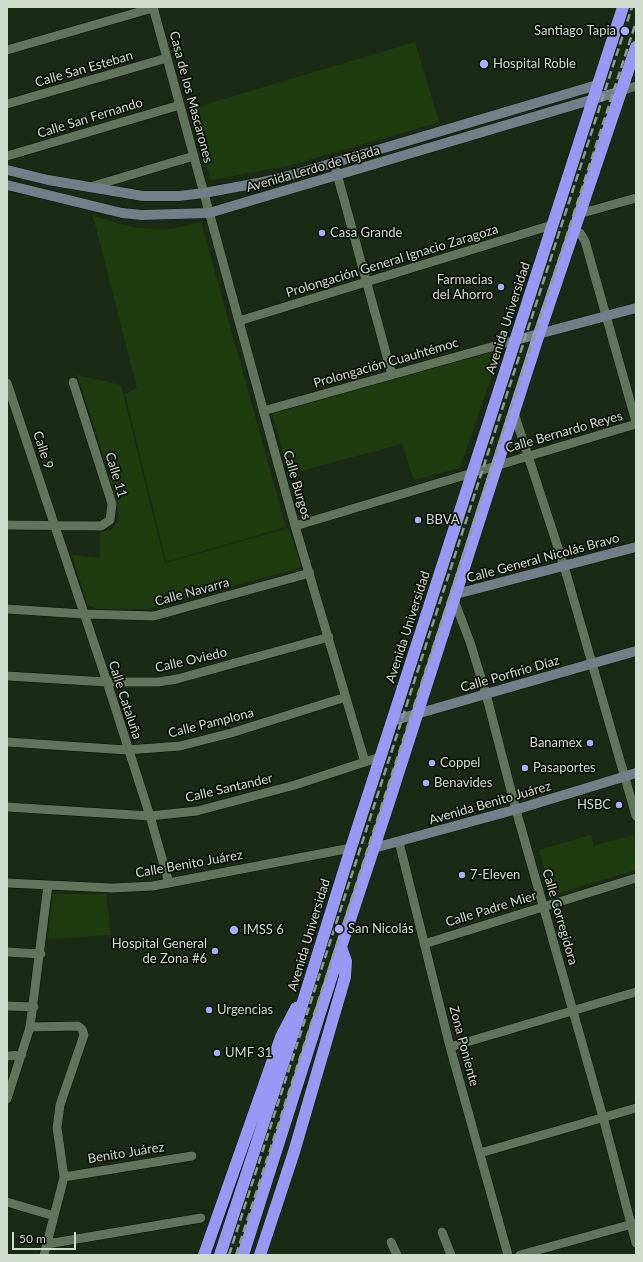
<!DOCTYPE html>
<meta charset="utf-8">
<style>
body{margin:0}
#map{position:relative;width:643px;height:1262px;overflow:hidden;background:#1b2a15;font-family:Lato,sans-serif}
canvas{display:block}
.frame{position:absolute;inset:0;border:8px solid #d3ddcf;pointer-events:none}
.scale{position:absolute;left:12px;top:1232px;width:64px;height:18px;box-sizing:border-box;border:2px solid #d3ddcf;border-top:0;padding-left:5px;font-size:12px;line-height:14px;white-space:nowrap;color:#d3ddcf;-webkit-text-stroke:3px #0a1007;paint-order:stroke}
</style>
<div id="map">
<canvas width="643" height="1262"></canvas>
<div class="frame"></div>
<div class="scale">50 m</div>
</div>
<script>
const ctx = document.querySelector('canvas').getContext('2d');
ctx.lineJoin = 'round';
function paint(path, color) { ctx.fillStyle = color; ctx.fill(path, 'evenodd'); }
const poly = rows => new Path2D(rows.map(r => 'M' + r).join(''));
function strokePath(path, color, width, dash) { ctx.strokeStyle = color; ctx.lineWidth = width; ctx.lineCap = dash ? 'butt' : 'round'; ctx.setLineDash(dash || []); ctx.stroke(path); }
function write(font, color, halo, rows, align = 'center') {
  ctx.font = font + ' Lato,sans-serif'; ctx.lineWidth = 3.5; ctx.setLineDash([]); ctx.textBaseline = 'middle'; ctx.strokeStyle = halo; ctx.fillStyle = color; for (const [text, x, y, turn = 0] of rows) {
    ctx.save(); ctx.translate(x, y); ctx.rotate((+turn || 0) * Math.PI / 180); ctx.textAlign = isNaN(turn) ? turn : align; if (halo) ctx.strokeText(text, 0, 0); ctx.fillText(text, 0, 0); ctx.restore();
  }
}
const green = poly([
 [415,42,439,122,288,166,211,180,190,109],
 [93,216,135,228,172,229,201,222,286,527,166,562,125,394,137,388],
 [501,349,460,468,414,480,402,444,289,474,272,413],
 [77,375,121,385,165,563,288,528,301,564,299,568,149,609,96,609,87,604,72,555,100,558,100,532,111,530,117,523,118,508,104,456],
 [591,835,594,846,633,835,636,845,636,870,552,895,539,850],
 [53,894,106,894,111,935,48,939]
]);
const street = poly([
 [153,7,295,526,365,762],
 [7,50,153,8],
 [621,91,636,86],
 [7,104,167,58],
 [7,156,180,105],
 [334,163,392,375],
 [90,187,194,156],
 [579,214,636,198],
 [574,230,580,233,585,241,636,422],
 [239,321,552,225],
 [7,383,107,682,150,816,169,883],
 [263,411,516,340],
 [514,413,564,566,636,816],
 [7,525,101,526,110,520,112,504,73,382],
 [295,526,636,424],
 [454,600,470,642,486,694,516,810,603,1117,636,1243],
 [7,609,83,614,154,616,310,573],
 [7,676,107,682,158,682,177,679,329,637],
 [7,742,127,750,180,746,231,733,346,697],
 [7,807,150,816,197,811,295,785,380,757],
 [399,842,450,1047,508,1255],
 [7,883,112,888,153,886,351,848],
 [424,944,636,878],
 [7,952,41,954],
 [7,1006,34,1007],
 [30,1027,78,1026,82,1029,84,1035,60,1105,57,1128,64,1177,44,1255],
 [450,1047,636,992],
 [7,1056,22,1055],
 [7,1099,30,1027,48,885],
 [480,1153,636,1108],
 [64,1177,192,1156],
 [7,1202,54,1216],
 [442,1232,451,1255],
 [391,1242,397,1255],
 [47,1244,201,1218],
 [520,1255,636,1223]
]);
const secondary = poly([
 [7,170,48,180,143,196,179,196,204,193,258,183,296,174,597,85],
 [7,185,122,213,142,215,209,213,621,91],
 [516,340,636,308],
 [456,594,636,547],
 [392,721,636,651],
 [374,848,521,808,636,773]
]);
const highway = poly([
 [204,1255,281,1037,296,1008],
 [220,1255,297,1021,351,848,623,7],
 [243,1255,341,947,388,805,539,334,636,47],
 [260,1255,294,1152,345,977,346,961,341,947]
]);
const rail = poly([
 [229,1255,632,7],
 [236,1255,636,22]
]);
const markers = [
 [625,31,5,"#adaefb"],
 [484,64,5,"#adaefb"],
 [322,233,4,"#adaefb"],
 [501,287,4,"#adaefb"],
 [418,520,4,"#adaefb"],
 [590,743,4,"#adaefb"],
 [432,763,4,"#adaefb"],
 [525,768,4,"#adaefb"],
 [426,783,4,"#adaefb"],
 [619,805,4,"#adaefb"],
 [462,875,4,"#adaefb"],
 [339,929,5,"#adaefb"],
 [234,930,5,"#adaefb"],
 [215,951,4,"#adaefb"],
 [209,1010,4,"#adaefb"],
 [217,1053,4,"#adaefb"]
];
const poiNames = [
 ["Santiago Tapia",616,31,"right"],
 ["Hospital Roble",493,64],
 ["Casa Grande",330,233],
 ["Farmacias",493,280,"right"],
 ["del Ahorro",493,295,"right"],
 ["BBVA",426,520],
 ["Banamex",582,743,"right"],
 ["Coppel",440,763],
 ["Pasaportes",533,768],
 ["Benavides",434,783],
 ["HSBC",611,805,"right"],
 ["7-Eleven",470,875],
 ["San Nicolás",348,929],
 ["IMSS 6",243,930],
 ["Hospital General",207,944,"right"],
 ["de Zona #6",207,959,"right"],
 ["Urgencias",217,1010],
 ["UMF 31",225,1053]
];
const streetNames = [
 ["Calle San Esteban",84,69,-16],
 ["Casa de los Mascarones",191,97,75],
 ["Calle San Fernando",90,118,-17],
 ["Avenida Lerdo de Tejada",313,169,-16],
 ["Prolongación General Ignacio Zaragoza",392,261,-17],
 ["Avenida Universidad",508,318,-72],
 ["Prolongación Cuauhtémoc",386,363,-16],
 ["Calle Bernardo Reyes",564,432,-16],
 ["Calle 9",43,450,72],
 ["Calle 11",116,475,73],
 ["Calle Burgos",297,485,74],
 ["Calle General Nicolás Bravo",543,558,-15],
 ["Calle Navarra",192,592,-15],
 ["Avenida Universidad",408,627,-72],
 ["Calle Oviedo",191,660,-13],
 ["Calle Porfirio Díaz",510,674,-16],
 ["Calle Cataluña",125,700,72],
 ["Calle Pamplona",211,723,-14],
 ["Calle Santander",229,788,-13],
 ["Avenida Benito Juárez",490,803,-16],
 ["Calle Benito Juárez",189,864,-10],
 ["Calle Padre Mier",491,909,-17],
 ["Calle Corregidora",560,917,74],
 ["Avenida Universidad",309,935,-73],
 ["Zona Poniente",464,1046,75],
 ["Benito Juárez",126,1153,-9]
];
paint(green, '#1e3c0e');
strokePath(street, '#051202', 10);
strokePath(secondary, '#051202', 11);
strokePath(highway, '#051202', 13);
strokePath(street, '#62745b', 9);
strokePath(secondary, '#727f89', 10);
strokePath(highway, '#9999f5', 12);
strokePath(rail, '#919d8c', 2.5, [8, 4]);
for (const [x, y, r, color] of markers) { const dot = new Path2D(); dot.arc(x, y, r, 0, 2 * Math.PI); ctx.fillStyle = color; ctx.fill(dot); strokePath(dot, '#0a1007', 1.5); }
write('13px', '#d3ddcf', '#0a1007', poiNames, 'left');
write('13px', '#d3ddcf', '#0a1007', streetNames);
</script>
